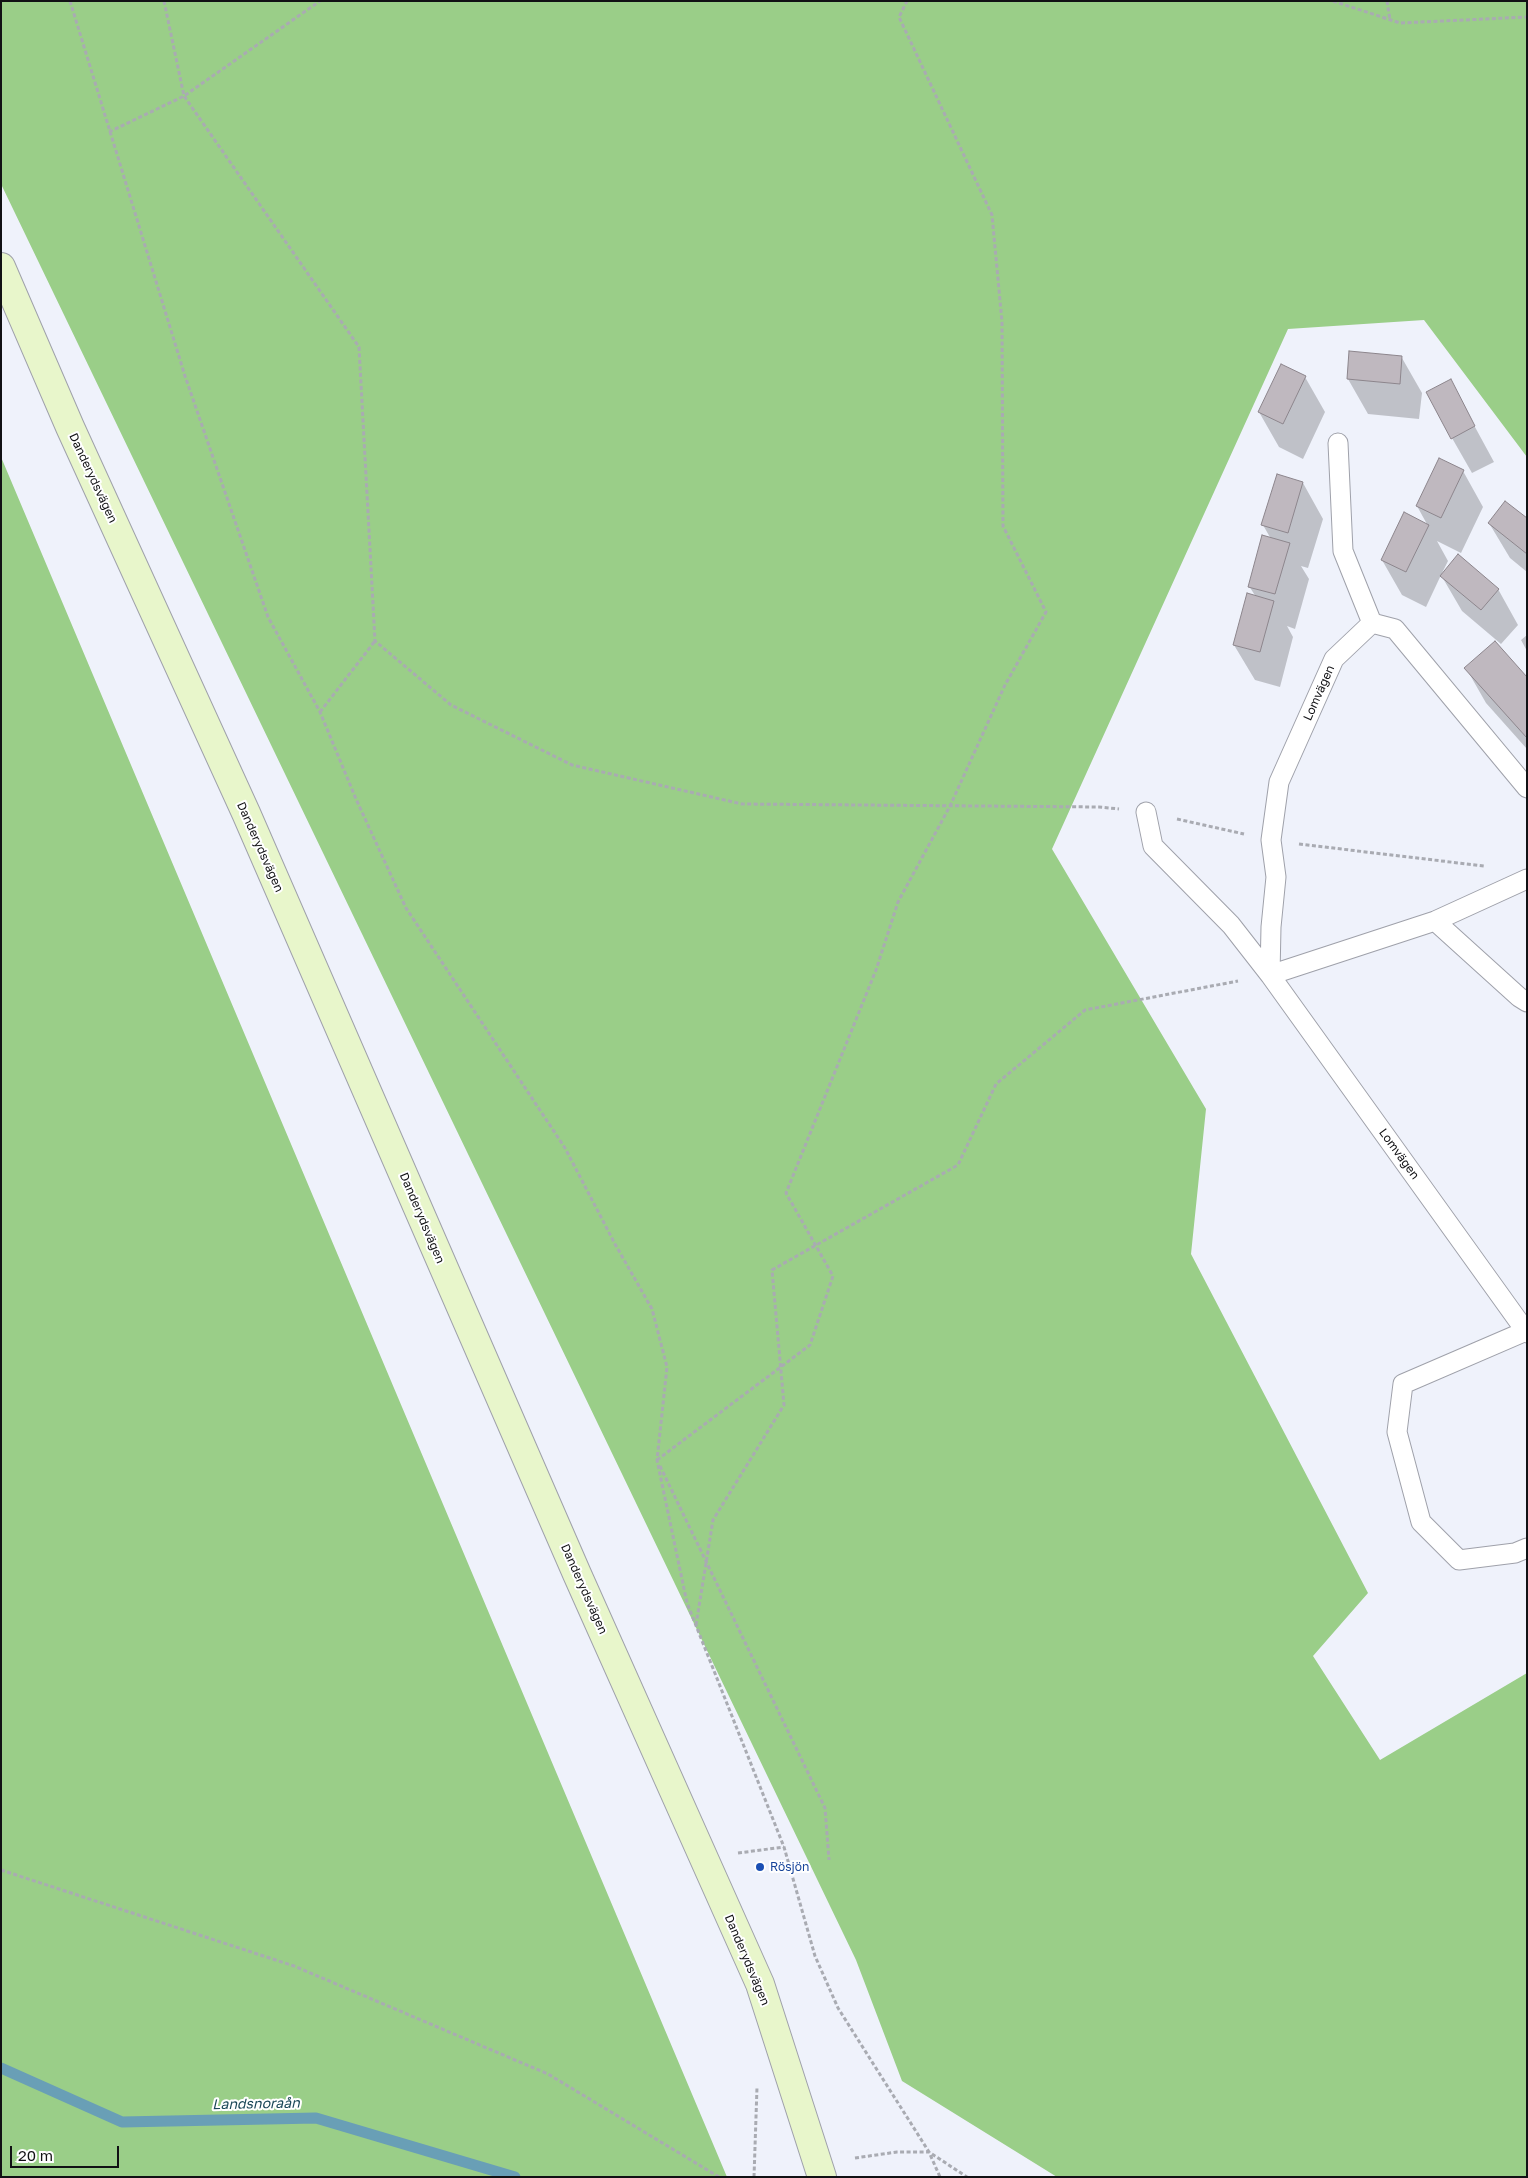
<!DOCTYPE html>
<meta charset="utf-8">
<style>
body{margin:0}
#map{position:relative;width:1528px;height:2178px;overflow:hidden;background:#eff2fb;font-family:"Golos Text",sans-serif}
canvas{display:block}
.frame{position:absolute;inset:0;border:2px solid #111114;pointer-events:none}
.scale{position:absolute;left:10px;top:2146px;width:109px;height:22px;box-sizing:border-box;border:2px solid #111114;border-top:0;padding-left:6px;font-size:15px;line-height:18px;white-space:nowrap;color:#111114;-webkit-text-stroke:4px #fff;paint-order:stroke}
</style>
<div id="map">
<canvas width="1528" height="2178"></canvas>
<div class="frame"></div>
<div class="scale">20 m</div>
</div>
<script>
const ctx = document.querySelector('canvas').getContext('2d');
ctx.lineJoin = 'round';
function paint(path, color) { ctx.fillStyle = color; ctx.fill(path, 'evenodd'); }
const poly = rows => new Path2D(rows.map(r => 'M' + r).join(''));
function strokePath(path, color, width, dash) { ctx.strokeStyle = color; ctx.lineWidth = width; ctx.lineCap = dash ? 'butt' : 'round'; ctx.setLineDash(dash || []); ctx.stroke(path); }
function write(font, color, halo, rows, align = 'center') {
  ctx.font = font + ' "Golos Text",sans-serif'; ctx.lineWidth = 4; ctx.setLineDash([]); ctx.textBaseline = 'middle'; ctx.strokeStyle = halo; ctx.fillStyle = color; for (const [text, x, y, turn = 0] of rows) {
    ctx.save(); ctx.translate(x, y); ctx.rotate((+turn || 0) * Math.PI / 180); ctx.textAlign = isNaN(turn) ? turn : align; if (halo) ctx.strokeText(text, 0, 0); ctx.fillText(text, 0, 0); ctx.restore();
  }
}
const forest = poly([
 [1,1,1527,1,1527,457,1424,320,1288,329,1052,849,1206,1109,1191,1254,1368,1593,1313,1656,1380,1760,1527,1673,1527,2177,1057,2177,902,2081,856,1960,1,184],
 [1,457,727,2177,1,2177]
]);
const shadow = poly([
 [1402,358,1422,393,1419,419,1368,414,1348,379],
 [1305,377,1325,412,1303,459,1279,447,1259,412],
 [1450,381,1494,462,1472,473,1452,438],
 [1463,471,1483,507,1461,553,1437,541,1448,561,1442,573,1498,589,1518,625,1501,644,1462,611,1441,575,1426,607,1402,595,1382,560,1428,526,1417,506],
 [1303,483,1323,519,1308,568,1301,566,1309,579,1295,629,1287,626,1293,637,1280,687,1255,680,1234,645,1256,597,1249,586,1271,539,1263,525],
 [1527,520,1527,572,1510,558,1489,523],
 [1527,635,1527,651,1521,640],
 [1466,668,1527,679,1527,749,1486,703]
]);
const stream = poly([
 [1,2068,122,2122,316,2118,515,2177]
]);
const building = poly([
 [1349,351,1402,356,1400,384,1347,379,1349,351],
 [1281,364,1306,376,1283,424,1258,412,1281,364],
 [1451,379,1475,426,1451,439,1426,392,1451,379],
 [1439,458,1464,470,1441,518,1416,506,1439,458],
 [1277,474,1303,482,1288,533,1261,525,1277,474],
 [1505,501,1527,518,1527,554,1488,523,1505,501],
 [1404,512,1429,525,1406,572,1381,560,1404,512],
 [1262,535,1290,543,1275,594,1248,587,1262,535],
 [1458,554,1499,589,1481,610,1440,576,1458,554],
 [1247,593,1274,601,1260,652,1233,645,1247,593],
 [1495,641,1527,677,1527,738,1464,668,1495,641]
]);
const path = poly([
 [70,1,185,376,268,617,320,712,356,799,406,908,565,1148,615,1244,652,1309,667,1367,657,1460,687,1603,784,1847,815,1956,838,2008,929,2152,940,2177],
 [164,1,184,96,359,347,375,641,451,705,572,765,742,804,1099,807,1119,809],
 [1333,1,1400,23,1527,17],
 [1387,1,1390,20],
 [109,132,184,96,320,1],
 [320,712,375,641],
 [1177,819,1244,834],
 [1299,844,1484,866],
 [657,1460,810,1345,833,1276,786,1193,876,970,898,902,950,806,1005,685,1046,612,1003,526,1002,322,992,215,899,17,907,1],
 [660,1466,825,1808,829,1860],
 [696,1625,713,1520,784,1405,772,1270,958,1165,996,1084,1085,1010,1238,981],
 [738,1853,784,1847],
 [1,1870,294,1966,548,2074,719,2177],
 [855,2158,897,2152,929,2152,967,2177],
 [754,2177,757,2087]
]);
const service = poly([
 [1338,443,1343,551,1372,623],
 [1372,623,1395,629,1527,788],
 [1146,812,1153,846,1231,925,1270,975,1527,1333],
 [1435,921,1519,997,1527,1002],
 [1270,975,1271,927,1276,877,1271,840,1279,782,1334,659,1372,623],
 [1270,975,1435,921,1527,879],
 [1526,1331,1403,1384,1397,1432,1421,1522,1459,1560,1515,1553,1527,1548]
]);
const secondary = poly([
 [1,267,70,427,246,813,577,1574,760,1984,822,2177]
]);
const markers = [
 [760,1867,5,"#1a4fb4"]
];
const streetNames = [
 ["Danderydsvägen",93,478,65],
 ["Lomvägen",1319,693,-66],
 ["Danderydsvägen",260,847,66],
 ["Lomvägen",1399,1154,54],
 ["Danderydsvägen",422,1218,67],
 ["Danderydsvägen",584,1589,66],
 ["Danderydsvägen",747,1960,67]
];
const transitNames = [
 ["Rösjön",770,1867]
];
const waterNames = [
 ["Landsnoraån",256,2104,-1]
];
paint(forest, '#9ace88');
paint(shadow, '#0003');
strokePath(stream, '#699fb6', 11);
paint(building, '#bfb8bf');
strokePath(building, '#8c858c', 1);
strokePath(service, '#9fa1aa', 21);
strokePath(secondary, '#9fa1aa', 30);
strokePath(path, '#a9abb2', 3, [4, 2.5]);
strokePath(service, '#fff', 19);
strokePath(secondary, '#e8f6cb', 28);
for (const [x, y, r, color] of markers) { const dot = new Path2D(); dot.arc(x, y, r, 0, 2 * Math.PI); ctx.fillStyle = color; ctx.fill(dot); strokePath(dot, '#fff', 2); }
write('12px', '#111114', '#fff', streetNames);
write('12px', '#164399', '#fff', transitNames, 'left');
write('italic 14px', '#1b4858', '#fff', waterNames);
</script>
